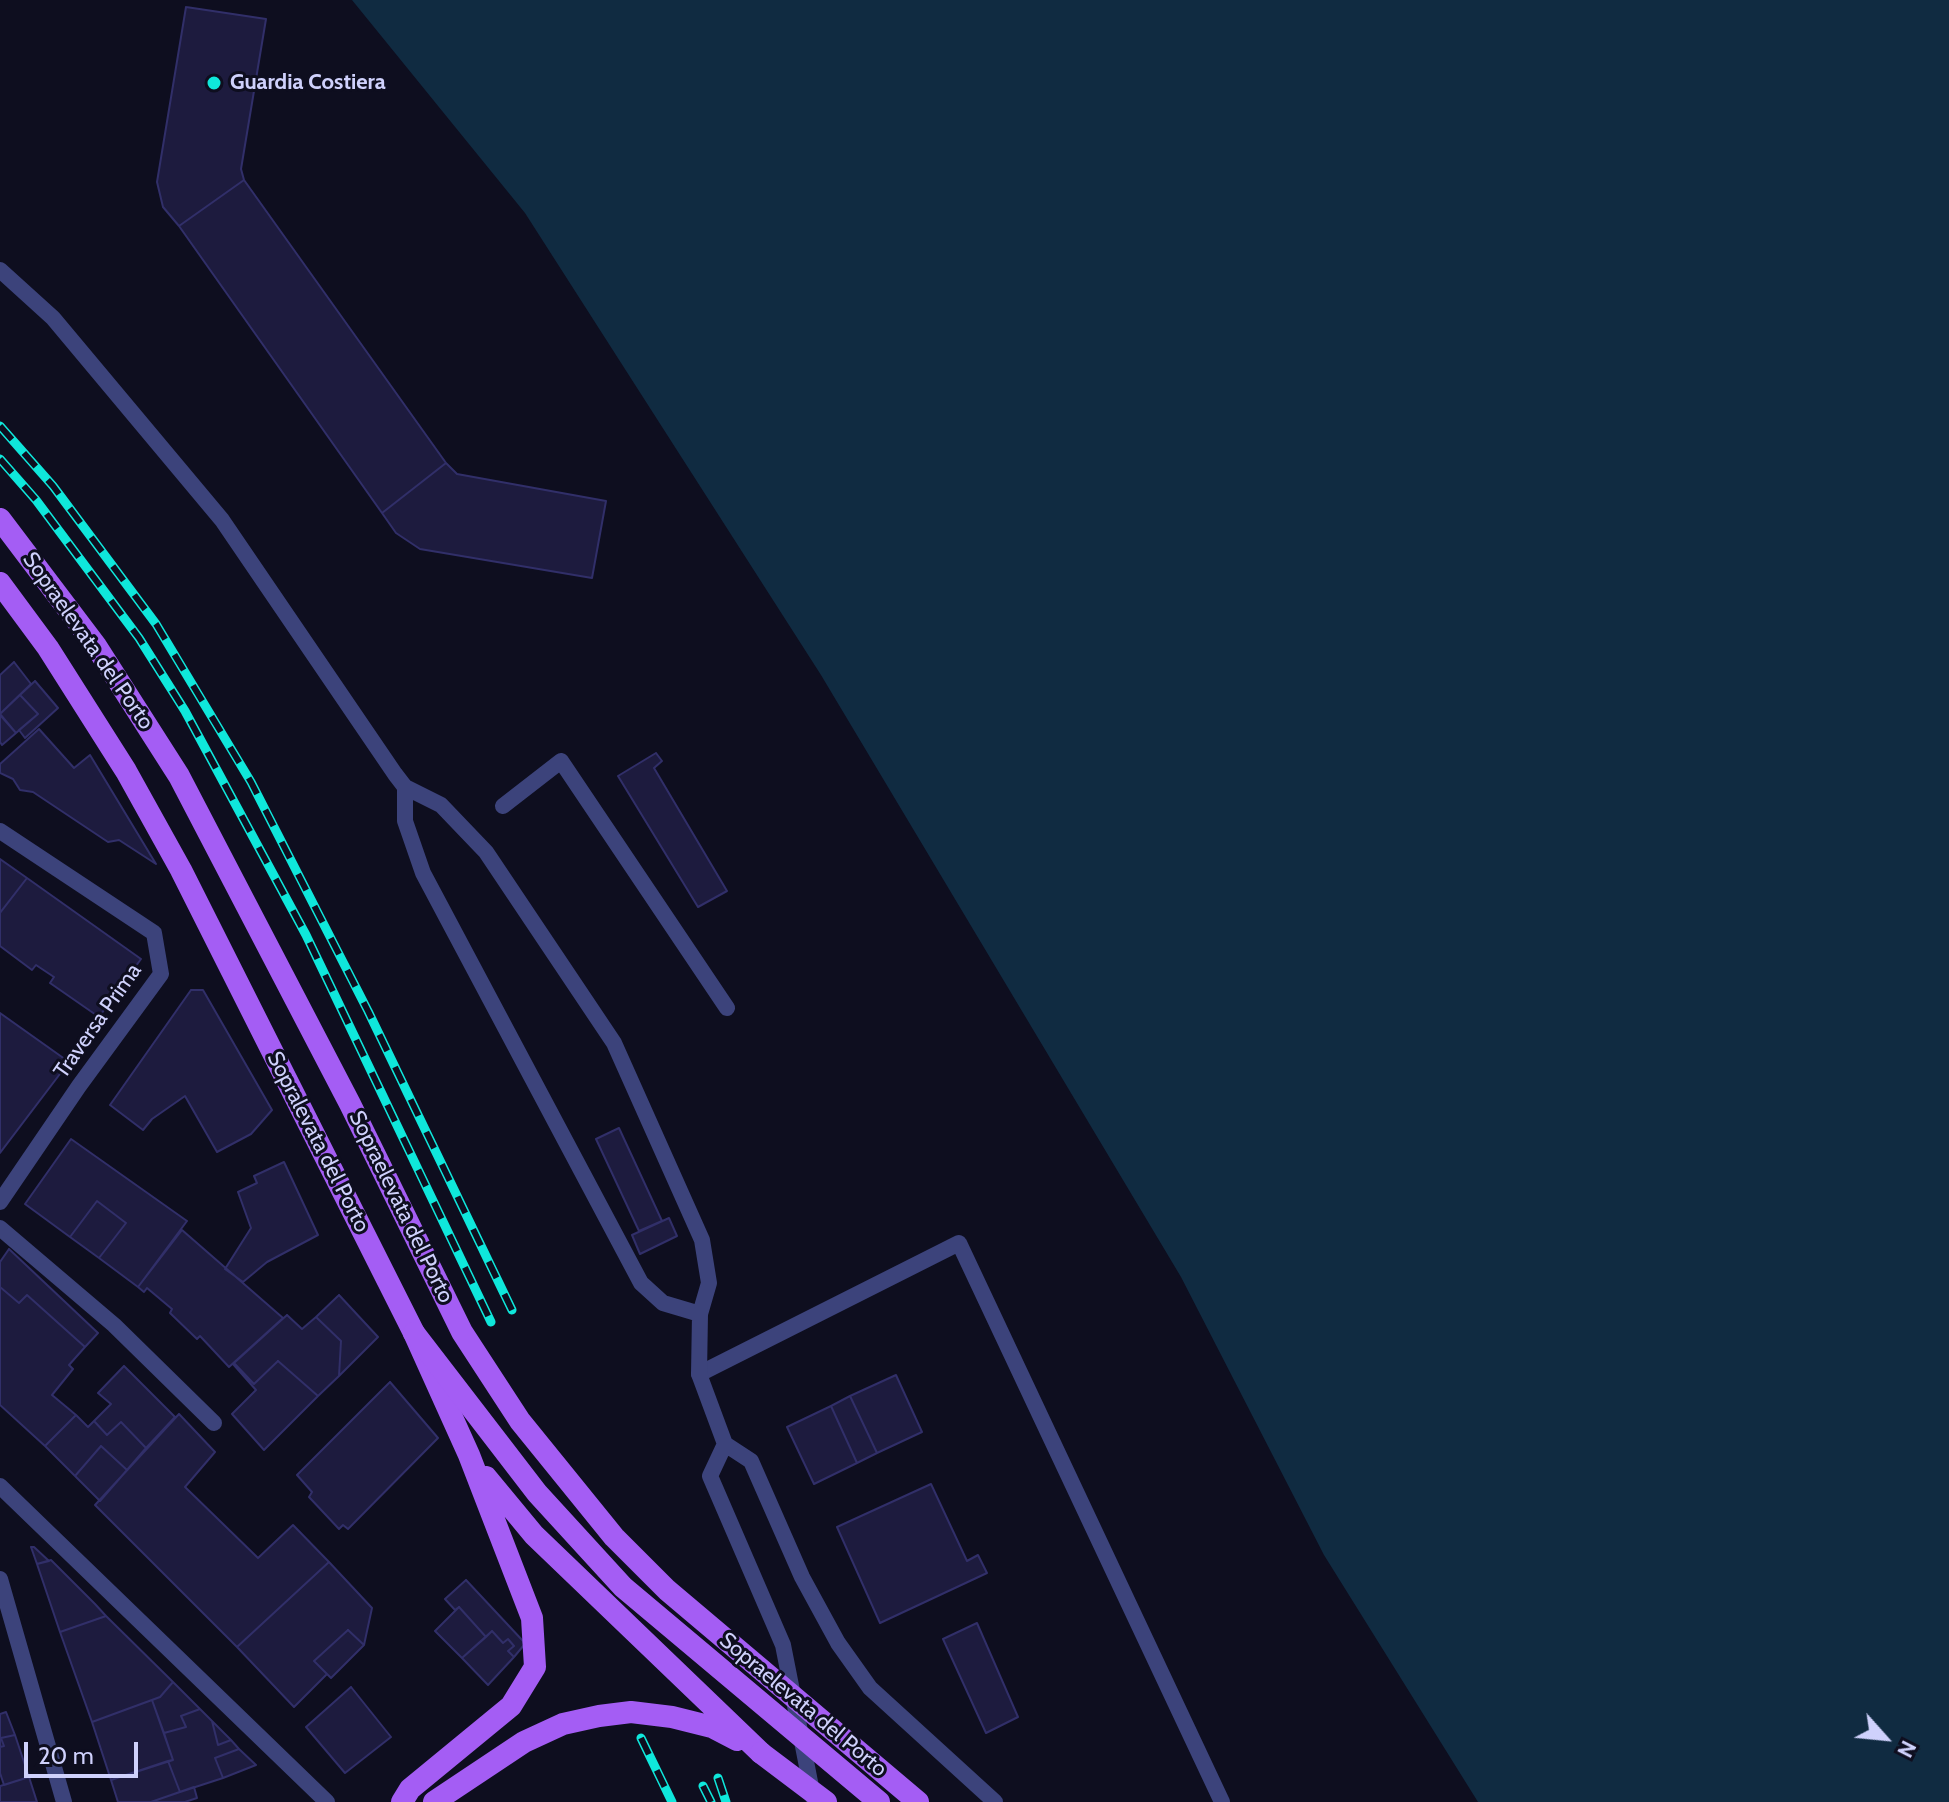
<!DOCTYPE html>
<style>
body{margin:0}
#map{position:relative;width:1949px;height:1802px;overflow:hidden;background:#0e0e1f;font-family:Cabin,sans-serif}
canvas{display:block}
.north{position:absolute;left:1845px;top:1698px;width:80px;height:80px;-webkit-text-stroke:6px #0e0e1f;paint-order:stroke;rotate:117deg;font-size:22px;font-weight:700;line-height:32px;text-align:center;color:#cfd1fc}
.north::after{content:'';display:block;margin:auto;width:28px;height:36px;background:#cfd1fc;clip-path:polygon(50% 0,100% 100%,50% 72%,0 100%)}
.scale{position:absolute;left:24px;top:1742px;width:114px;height:36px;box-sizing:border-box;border:4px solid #cfd1fc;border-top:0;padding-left:10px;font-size:24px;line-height:28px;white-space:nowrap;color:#cfd1fc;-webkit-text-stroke:6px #0e0e1f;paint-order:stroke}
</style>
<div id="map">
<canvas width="1949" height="1802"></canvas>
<div class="north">N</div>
<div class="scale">20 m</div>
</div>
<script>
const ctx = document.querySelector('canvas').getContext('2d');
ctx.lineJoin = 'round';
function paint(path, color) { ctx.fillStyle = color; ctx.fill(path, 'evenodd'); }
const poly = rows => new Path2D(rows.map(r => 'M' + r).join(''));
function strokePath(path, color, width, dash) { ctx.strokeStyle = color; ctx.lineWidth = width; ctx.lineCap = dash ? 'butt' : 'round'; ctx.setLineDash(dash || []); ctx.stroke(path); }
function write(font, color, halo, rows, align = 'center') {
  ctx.font = font + ' Cabin,sans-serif'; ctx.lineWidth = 6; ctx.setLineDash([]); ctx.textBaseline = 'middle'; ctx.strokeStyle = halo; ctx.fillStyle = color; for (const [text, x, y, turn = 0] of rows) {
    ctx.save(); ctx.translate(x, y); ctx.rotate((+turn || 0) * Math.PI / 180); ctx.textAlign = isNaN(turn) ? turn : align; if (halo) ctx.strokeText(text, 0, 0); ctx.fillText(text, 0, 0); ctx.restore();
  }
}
const water = poly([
 [352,0,1949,0,1949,1802,1478,1802,1324,1555,1181,1277,821,675,525,213]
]);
const building = poly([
 [186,7,266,19,241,169,244,180,179,226,163,207,157,182,186,7],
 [244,180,446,463,382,513,179,226,244,180],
 [446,463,457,474,606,501,592,578,420,549,396,533,382,513,446,463],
 [14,662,31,684,0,714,0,675,14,662],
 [35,681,58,708,25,738,19,730,38,714,20,695,35,681],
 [20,695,38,714,16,733,0,714,20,695],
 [0,715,16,733,2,745,0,742,0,715],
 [39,729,74,768,90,755,156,864,119,840,108,842,33,792,20,790,13,779,0,773,0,764,39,729],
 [656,753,662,761,654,768,727,891,698,907,618,776,656,753],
 [0,859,27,878,0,913,0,859],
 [27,878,141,959,99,1017,50,983,54,977,36,965,32,970,0,946,0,913,27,878],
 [191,990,203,990,272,1110,251,1134,217,1152,185,1096,152,1119,143,1130,110,1105,191,990],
 [0,1013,69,1062,0,1153,0,1013],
 [619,1128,662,1221,639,1231,596,1139,619,1128],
 [71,1139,187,1221,138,1287,99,1258,126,1223,97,1201,70,1237,25,1204,71,1139],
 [284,1162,318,1235,267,1262,243,1282,225,1269,251,1228,238,1192,257,1183,254,1176,284,1162],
 [97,1201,126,1223,99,1258,70,1237,97,1201],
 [669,1218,677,1236,640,1254,632,1235,669,1218],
 [182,1230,283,1318,229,1367,200,1336,197,1339,170,1313,172,1309,147,1288,144,1292,138,1287,182,1230],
 [9,1249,98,1333,85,1347,27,1295,19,1303,0,1287,0,1262,9,1249],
 [0,1287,19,1303,27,1295,85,1347,69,1365,73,1369,52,1395,76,1415,45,1446,0,1405,0,1287],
 [339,1295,378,1337,339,1376,341,1341,316,1317,339,1295],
 [287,1315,302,1329,316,1317,341,1341,339,1376,318,1396,278,1361,254,1384,234,1363,287,1315],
 [278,1361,318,1396,264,1450,232,1414,256,1390,233,1364,254,1384,278,1361],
 [124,1366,175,1417,146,1448,121,1422,107,1435,94,1421,111,1404,98,1393,124,1366],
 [896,1375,922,1432,877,1453,850,1396,896,1375],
 [390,1382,438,1438,348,1529,343,1525,339,1529,309,1497,312,1492,297,1475,390,1382],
 [850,1396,877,1453,857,1463,831,1406,850,1396],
 [831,1406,857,1463,814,1484,787,1427,831,1406],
 [179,1414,215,1452,185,1487,258,1558,293,1525,329,1562,237,1647,95,1505,179,1414],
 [76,1415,88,1427,94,1421,107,1435,121,1422,146,1448,127,1470,101,1446,75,1476,45,1446,76,1415],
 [101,1446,127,1470,100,1501,75,1476,101,1446],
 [931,1484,967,1561,978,1555,987,1573,880,1623,837,1527,931,1484],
 [31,1547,34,1547,49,1561,37,1564,31,1547],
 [51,1560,95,1604,106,1616,60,1632,37,1564,51,1560],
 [329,1562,372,1608,364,1645,348,1630,314,1661,327,1674,294,1707,237,1647,329,1562],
 [466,1580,523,1641,524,1645,514,1657,508,1651,514,1646,508,1639,503,1643,492,1631,486,1637,459,1607,455,1610,445,1599,466,1580],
 [459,1607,486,1637,462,1658,435,1631,459,1607],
 [106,1616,173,1682,160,1697,92,1722,60,1632,106,1616],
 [977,1623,1018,1717,986,1733,943,1639,977,1623],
 [348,1630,364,1645,331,1678,314,1661,348,1630],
 [492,1631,503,1643,508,1639,514,1646,508,1651,514,1657,488,1685,462,1658,492,1631],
 [173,1682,200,1709,181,1716,186,1727,164,1733,152,1700,160,1697,173,1682],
 [351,1687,391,1737,345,1773,306,1727,351,1687],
 [152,1700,173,1760,111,1780,92,1722,152,1700],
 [200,1709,212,1721,218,1745,231,1740,239,1749,215,1758,223,1778,180,1792,168,1761,173,1760,164,1733,186,1727,181,1716,200,1709],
 [6,1712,15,1735,1,1738,4,1746,0,1747,0,1714,6,1712],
 [212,1721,231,1740,218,1745,212,1721],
 [15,1735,29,1777,4,1785,0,1773,0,1747,4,1746,1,1738,15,1735],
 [239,1749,256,1765,223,1778,215,1758,239,1749],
 [168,1761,180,1792,151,1802,118,1802,111,1780,168,1761],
 [29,1777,37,1802,0,1802,0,1786,29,1777],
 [194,1787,197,1798,185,1802,151,1802,194,1787]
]);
const service = poly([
 [503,806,561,761,727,1008],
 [699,1374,959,1243,1222,1802]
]);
const minor = poly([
 [0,270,53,318,222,520,395,774,405,787,441,805,486,852,614,1043,702,1240,709,1283,700,1314,699,1374,725,1444,751,1461,802,1577,838,1643,870,1688,995,1802],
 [405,787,405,821,423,873,641,1283,663,1303,700,1314],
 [0,831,154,933,161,974,79,1086,0,1202],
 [0,1228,114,1325,214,1423],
 [725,1444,710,1476,783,1645,813,1797],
 [0,1486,327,1802]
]);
const tertiary = poly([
 [0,1579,64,1802]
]);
const primary = poly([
 [0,583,48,648,126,771,181,870,414,1333,469,1455,532,1618,535,1667,511,1706,410,1789,402,1802],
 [486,1477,534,1535,761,1753],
 [434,1802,524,1742,563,1724,599,1716,631,1712,672,1717,712,1727,737,1740]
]);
const rail = poly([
 [0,426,53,486,156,624,251,782,368,1011,512,1310],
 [0,459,36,500,139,638,185,711,306,935,491,1322],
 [641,1738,672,1802],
 [718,1778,726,1802],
 [703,1786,711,1802]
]);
const primaryBridge = poly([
 [0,519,96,646,179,776,350,1104,462,1332,520,1421,614,1537,667,1590,918,1802],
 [414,1333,537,1493,623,1587,879,1802],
 [761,1753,826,1802]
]);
const markers = [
 [214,83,8,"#0fe7db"]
];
const poiNames = [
 ["Guardia Costiera",230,83]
];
const streetNames = [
 ["Sopraelevata del Porto",88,641,55],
 ["Traversa Prima",98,1021,-55],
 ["Sopralevata del Porto",318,1142,63],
 ["Sopraelevata del Porto",401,1207,64],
 ["Sopraelevata del Porto",803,1705,40]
];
paint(water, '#102b41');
paint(building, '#1d1b3e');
strokePath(building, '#312f69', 2);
strokePath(service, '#3c437b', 16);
strokePath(minor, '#3c437b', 16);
strokePath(tertiary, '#3c437b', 16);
strokePath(primary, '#a45df4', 22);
strokePath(rail, '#0fe7db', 9);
strokePath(rail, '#0e0e1f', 6, [18]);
strokePath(primaryBridge, '#a45df4', 22);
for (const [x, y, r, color] of markers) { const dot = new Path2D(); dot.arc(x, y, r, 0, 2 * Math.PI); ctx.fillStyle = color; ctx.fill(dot); strokePath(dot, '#0e0e1f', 3); }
write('bold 22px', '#cfd1fc', '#0e0e1f', poiNames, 'left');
write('22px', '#cfd1fc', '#0e0e1f', streetNames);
</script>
